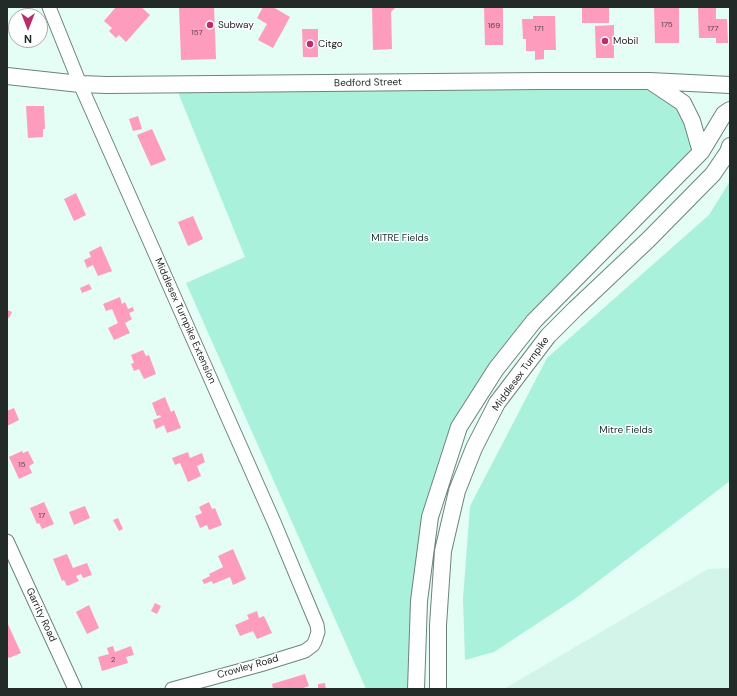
<!DOCTYPE html>
<style>
body{margin:0}
#map{position:relative;width:737px;height:696px;overflow:hidden;background:#e4fdf5;font-family:"DM Sans",sans-serif}
canvas{display:block}
.frame{position:absolute;inset:0;border:8px solid #222b28;pointer-events:none}
.north{position:absolute;left:8px;top:8px;width:40px;height:40px;box-sizing:border-box;background:#fff;border:1px solid #a7aaa9;border-radius:50%;rotate:180deg;font-size:11px;font-weight:700;line-height:16px;text-align:center;color:#222b28}
.north::after{content:'';display:block;margin:auto;width:14px;height:18px;background:#b82e6a;clip-path:polygon(50% 0,100% 100%,50% 72%,0 100%)}
</style>
<div id="map">
<canvas width="737" height="696"></canvas>
<div class="frame"></div>
<div class="north">N</div>
</div>
<script>
const ctx = document.querySelector('canvas').getContext('2d');
ctx.lineJoin = 'round';
function paint(path, color) { ctx.fillStyle = color; ctx.fill(path, 'evenodd'); }
const poly = rows => new Path2D(rows.map(r => 'M' + r).join(''));
function strokePath(path, color, width, dash) { ctx.strokeStyle = color; ctx.lineWidth = width; ctx.lineCap = dash ? 'butt' : 'round'; ctx.setLineDash(dash || []); ctx.stroke(path); }
function write(font, color, halo, rows, align = 'center') {
  ctx.font = font + ' "DM Sans",sans-serif'; ctx.lineWidth = 3; ctx.setLineDash([]); ctx.textBaseline = 'middle'; ctx.strokeStyle = halo; ctx.fillStyle = color; for (const [text, x, y, turn = 0] of rows) {
    ctx.save(); ctx.translate(x, y); ctx.rotate((+turn || 0) * Math.PI / 180); ctx.textAlign = isNaN(turn) ? turn : align; if (halo) ctx.strokeText(text, 0, 0); ctx.fillText(text, 0, 0); ctx.restore();
  }
}
const built = poly([
 [730,568,730,689,504,689,708,569]
]);
const green = poly([
 [650,81,683,103,701,152,534,321,459,427,430,517,416,689,366,689,186,283,245,257,175,85],
 [730,181,730,481,576,598,494,652,465,660,463,599,470,506,547,358,709,215]
]);
const building = poly([
 [116,7,141,7,150,15,126,42,119,35,116,38,109,31,112,28,104,21],
 [179,7,214,7,216,59,181,60],
 [263,7,273,7,290,17,273,48,258,40,267,24,257,18],
 [372,7,396,7,391,12,392,49,373,50],
 [484,7,503,7,503,45,485,45],
 [582,7,609,7,609,23,582,23],
 [654,7,679,7,679,43,655,43],
 [698,7,716,7,716,19,727,19,728,43,716,43,716,38,699,38],
 [533,16,555,16,556,50,544,50,544,59,535,60,535,51,526,51,526,39,523,39,522,19,533,19],
 [614,25,614,58,596,58,595,26],
 [302,29,318,29,318,57,303,57],
 [26,106,44,106,45,129,43,129,43,137,28,138],
 [138,116,142,129,133,131,129,119],
 [152,129,166,160,151,166,137,135],
 [76,193,86,215,74,221,64,199],
 [193,216,203,239,188,246,178,222],
 [101,246,112,271,98,276,93,265,87,268,84,260,91,257,89,252],
 [89,284,92,289,82,293,80,288],
 [120,297,122,304,125,302,128,309,133,307,134,311,129,313,132,319,125,323,130,333,114,340,108,328,118,323,112,309,106,311,103,304],
 [7,310,12,312,9,318,7,317],
 [143,350,146,356,149,355,156,374,144,379,139,369,134,371,131,364,134,363,131,355],
 [165,397,171,412,174,410,181,428,167,433,164,425,156,429,153,420,161,417,160,415,157,416,152,403],
 [14,408,19,420,7,426,7,411],
 [22,451,23,453,28,451,34,463,29,466,32,473,19,479,9,457],
 [188,452,190,458,202,453,205,462,197,466,201,476,188,482,180,463,175,465,172,458],
 [44,502,54,524,42,529,39,523,37,524,30,508],
 [209,502,212,509,215,508,222,525,209,530,207,525,200,528,195,516,202,513,199,507],
 [85,506,90,518,74,525,69,512],
 [118,518,123,529,119,531,113,520],
 [233,549,246,579,233,585,230,577,213,584,212,581,204,584,202,580,210,576,209,574,223,567,218,556],
 [67,554,73,568,87,563,92,575,83,578,81,574,76,576,79,581,67,586,64,580,62,581,53,559],
 [155,603,161,606,157,614,151,611],
 [89,605,99,628,87,634,76,612],
 [257,611,259,618,264,616,272,633,257,639,253,631,240,636,235,625,249,619,247,615],
 [7,622,21,653,9,658,7,655],
 [113,646,115,652,131,646,134,655,126,657,128,663,102,671,98,657,109,654,107,648],
 [305,674,309,686,300,689,273,689,272,684],
 [325,683,326,689,318,689,318,684]
]);
const minor = poly([
 [49,7,80,84,274,522,317,625,318,632,315,641,313,645,305,651,260,665,172,689],
 [7,541,75,689]
]);
const major = poly([
 [7,76,80,84,107,85,541,81,650,81,730,85],
 [650,81,683,103,692,121,701,152],
 [416,689,419,601,430,517,459,427,496,369,534,321,701,152,724,114,730,110],
 [438,689,438,625,443,551,457,491,474,448,497,403,548,336,575,309,648,240,713,174,728,152,730,146]
]);
const markers = [
 [210,25,4,"#b82e6a"],
 [605,41,4,"#b82e6a"],
 [310,44,4,"#b82e6a"]
];
const numberNames = [
 ["175",667,25],
 ["169",494,26],
 ["171",539,29],
 ["177",713,29],
 ["157",197,33],
 ["15",22,465],
 ["17",42,516],
 ["2",113,660]
];
const poiNames = [
 ["Subway",218,25],
 ["Mobil",613,41],
 ["Citgo",318,44]
];
const streetNames = [
 ["Bedford Street",368,83,-1],
 ["Middlesex Turnpike Extension",185,321,66],
 ["Middlesex Turnpike",521,374,-54],
 ["Garrity Road",41,615,65],
 ["Crowley Road",248,667,-16]
];
const parkNames = [
 ["MITRE Fields",400,238],
 ["Mitre Fields",626,430]
];
paint(built, '#d2f4e9');
paint(green, '#aaf1dc');
paint(building, '#fd9cbc');
strokePath(minor, '#6d837d', 15);
strokePath(major, '#6d837d', 18);
strokePath(minor, '#fff', 13);
strokePath(major, '#fff', 16);
for (const [x, y, r, color] of markers) { const dot = new Path2D(); dot.arc(x, y, r, 0, 2 * Math.PI); ctx.fillStyle = color; ctx.fill(dot); strokePath(dot, '#fff', 1.5); }
write('8px', '#59474d', null, numberNames);
write('10px', '#222b28', '#fff', poiNames, 'left');
write('10px', '#222b28', '#fff', streetNames);
write('10px', '#182e28', '#fff', parkNames);
</script>
